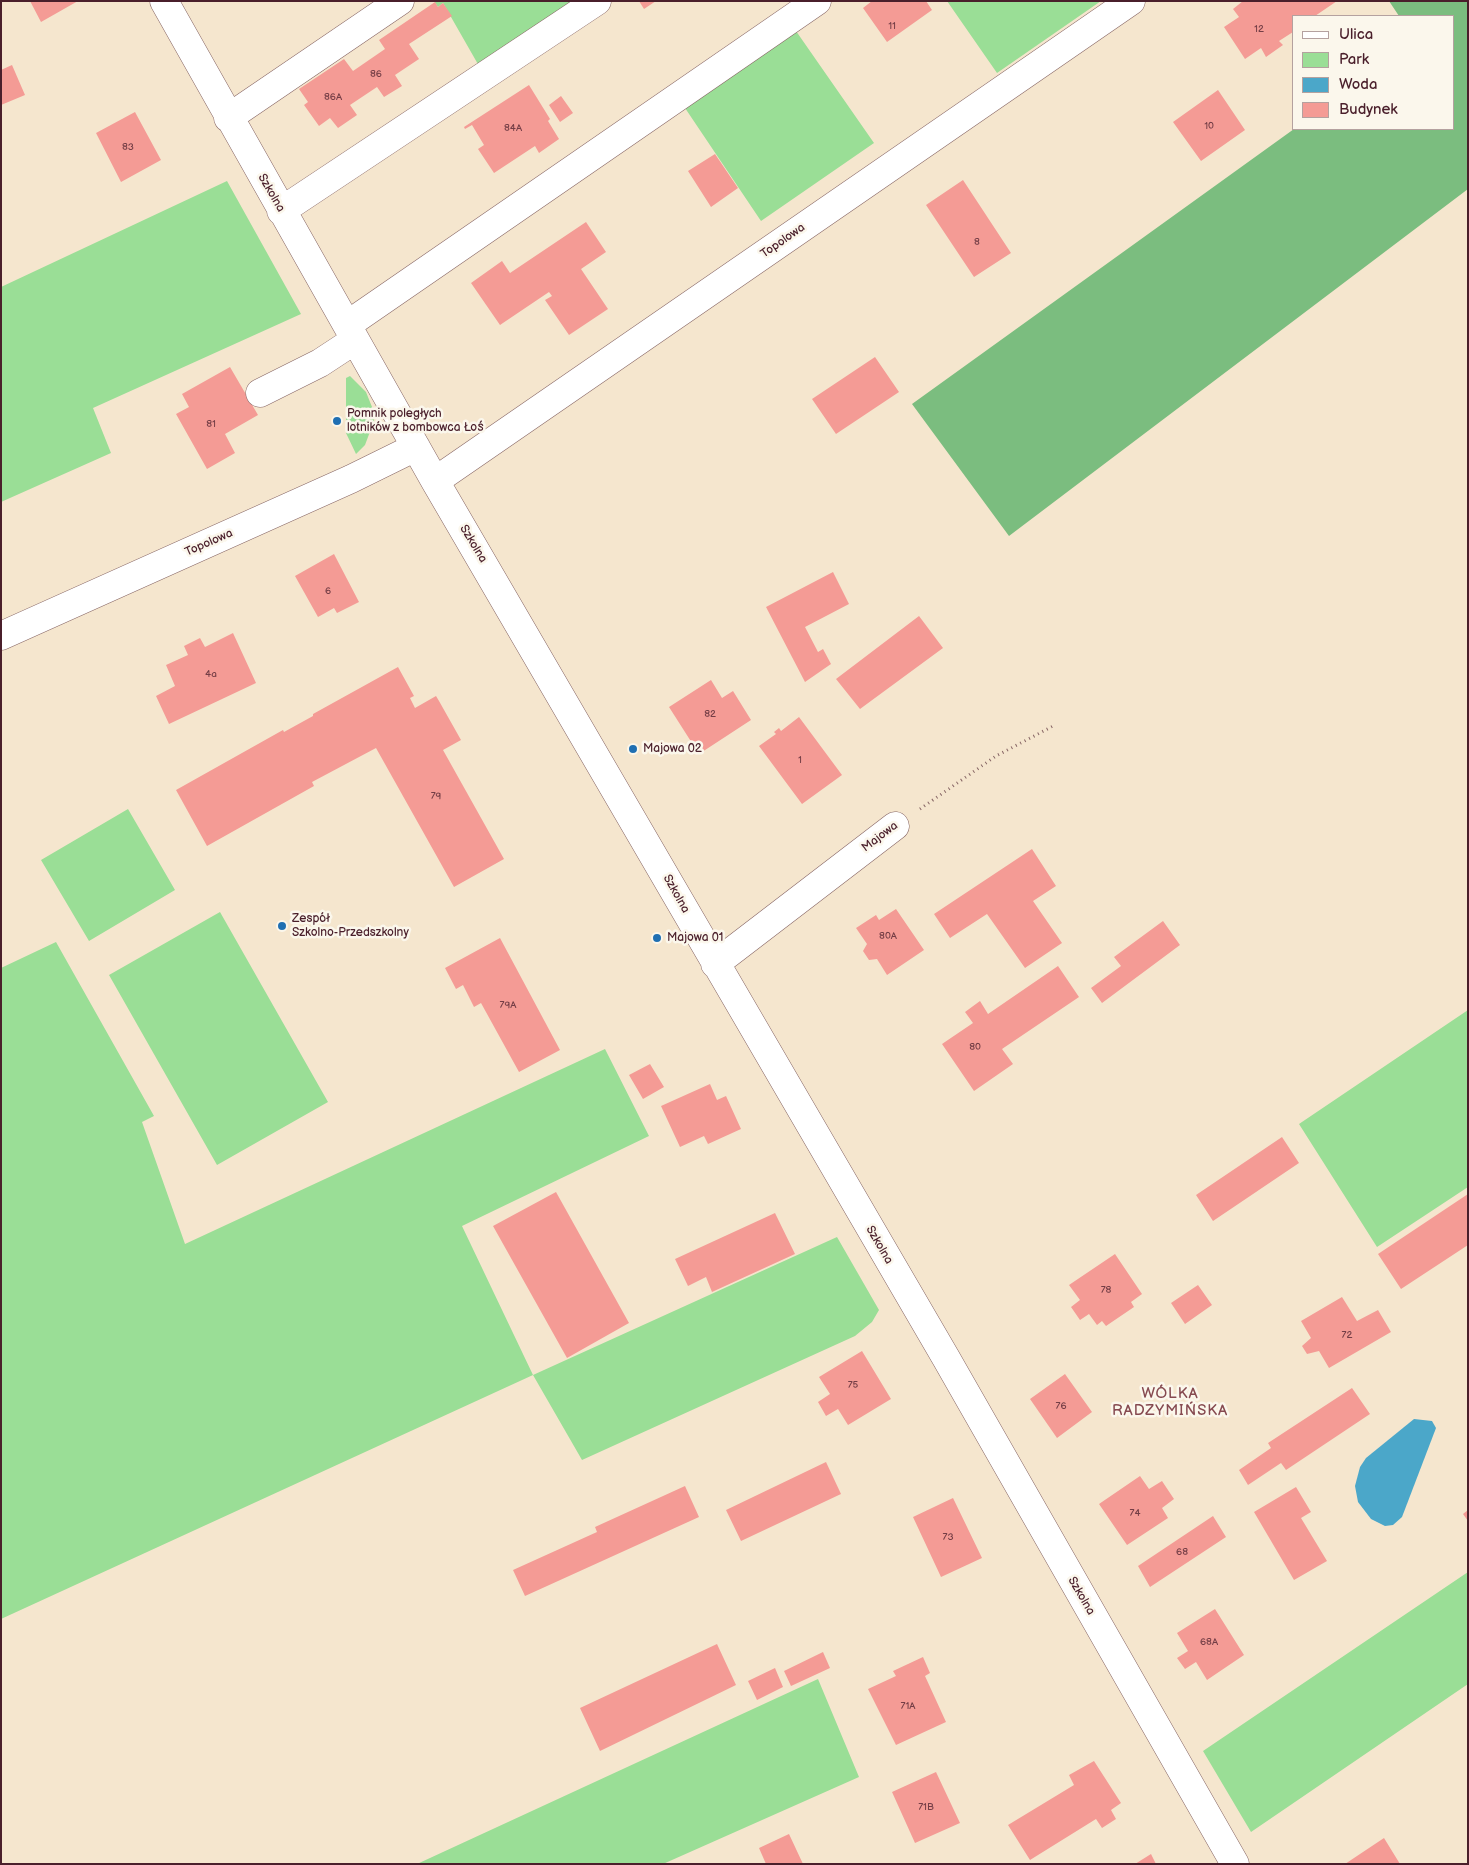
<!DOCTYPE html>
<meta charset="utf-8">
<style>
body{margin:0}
#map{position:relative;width:1469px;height:1865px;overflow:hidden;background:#f5e6ce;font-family:"Balsamiq Sans",sans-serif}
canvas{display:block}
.frame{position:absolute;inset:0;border:2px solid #4a1f2b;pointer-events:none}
.legend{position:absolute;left:1292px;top:15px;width:162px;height:115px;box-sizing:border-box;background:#fbf7ec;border:1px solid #b4a19f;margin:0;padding:6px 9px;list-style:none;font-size:15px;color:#4a1f2b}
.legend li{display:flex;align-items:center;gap:10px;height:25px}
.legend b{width:25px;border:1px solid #b4a19f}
</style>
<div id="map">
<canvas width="1469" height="1865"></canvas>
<div class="frame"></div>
<ul class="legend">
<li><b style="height:6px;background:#fff"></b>Ulica</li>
<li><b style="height:14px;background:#9ade96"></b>Park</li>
<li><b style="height:14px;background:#4ba7c9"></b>Woda</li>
<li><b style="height:14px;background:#f49b95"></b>Budynek</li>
</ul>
</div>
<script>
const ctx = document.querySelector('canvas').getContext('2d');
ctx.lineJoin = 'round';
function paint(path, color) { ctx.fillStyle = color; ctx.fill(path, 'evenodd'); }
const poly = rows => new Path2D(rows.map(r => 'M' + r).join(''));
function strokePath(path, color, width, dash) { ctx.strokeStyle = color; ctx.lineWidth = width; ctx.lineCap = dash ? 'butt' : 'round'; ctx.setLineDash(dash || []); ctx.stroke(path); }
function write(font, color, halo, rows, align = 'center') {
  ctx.font = font + ' "Balsamiq Sans",sans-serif'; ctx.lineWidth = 5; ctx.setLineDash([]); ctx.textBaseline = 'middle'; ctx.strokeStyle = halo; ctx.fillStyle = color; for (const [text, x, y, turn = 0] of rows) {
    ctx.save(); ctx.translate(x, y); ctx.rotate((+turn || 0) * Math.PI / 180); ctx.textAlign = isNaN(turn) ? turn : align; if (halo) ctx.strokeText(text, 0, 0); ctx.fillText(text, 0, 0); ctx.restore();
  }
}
const green = poly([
 [434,1,575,1,479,66,443,3,438,7],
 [947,1,1101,1,997,73],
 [796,31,874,143,761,221,685,108],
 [227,181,301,314,93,408,111,453,1,502,1,287],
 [350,376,366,392,372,407,374,421,365,445,356,454,346,433,346,378],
 [128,809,175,890,89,941,41,860],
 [220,912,328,1102,217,1165,109,975],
 [56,942,154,1116,142,1122,185,1244,605,1049,649,1136,462,1226,533,1375,837,1237,879,1310,872,1322,855,1336,582,1460,533,1375,1,1619,1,968],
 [1468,1010,1468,1187,1377,1247,1299,1124],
 [1468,1572,1468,1684,1251,1832,1203,1751],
 [818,1679,859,1777,663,1864,417,1864]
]);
const forest = poly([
 [1389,1,1468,1,1468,189,1009,536,912,404,1294,129,1453,129,1453,16,1399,16]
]);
const water = poly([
 [1414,1419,1432,1421,1436,1428,1402,1517,1393,1525,1385,1526,1371,1519,1358,1502,1355,1486,1360,1467,1366,1458]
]);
const building = poly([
 [30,1,78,1,41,22],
 [639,1,656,1,644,9],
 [872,1,926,1,932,10,887,42,863,8],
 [1243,1,1337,1,1315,16,1293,16,1293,32,1279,41,1283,45,1266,57,1261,48,1245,59,1224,27,1239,17,1233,9],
 [435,2,438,7,443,3,452,16,409,44,419,59,395,75,402,86,384,97,377,87,350,105,357,115,338,128,330,118,319,126,304,105,308,102,299,89,344,59,353,71,385,49,379,40],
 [12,65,25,95,1,105,1,70],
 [529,85,550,119,548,121,559,139,539,153,535,146,494,173,478,149,484,145,472,125,465,129,464,127],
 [1218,90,1245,130,1201,161,1173,122],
 [561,96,573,113,560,122,549,105],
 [135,112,161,160,121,182,96,133],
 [715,154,738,188,711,207,688,171],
 [963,180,1011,253,974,277,926,205],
 [586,222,606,252,581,269,608,309,569,335,545,300,552,296,549,292,500,325,471,283,502,261,510,273],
 [875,357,899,392,836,434,812,399],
 [230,367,258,415,225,434,235,453,207,469,176,414,189,407,182,394],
 [334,554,359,602,337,613,334,608,318,617,295,576],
 [833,572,849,604,805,627,818,652,823,649,831,664,805,682,766,607],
 [919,616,943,648,860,709,836,679],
 [233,633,256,683,169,724,156,696,175,686,166,665,188,655,184,646,200,638,205,647],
 [398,667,414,696,410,698,415,708,436,696,439,701,461,740,443,750,504,859,454,887,376,748,312,782,314,786,207,846,176,790,283,730,284,732,313,716,313,714],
 [711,680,722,698,733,691,751,720,699,754,669,707],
 [799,717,842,775,802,804,759,746,776,734,774,732,779,728,781,731],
 [1032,849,1056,886,1033,901,1062,943,1025,968,987,914,950,938,934,914],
 [896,909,924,950,887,975,877,959,869,960,863,951,867,944,856,928,876,915,879,920],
 [1163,921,1180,945,1102,1003,1091,988,1121,966,1114,957],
 [500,938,560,1050,519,1072,481,1003,474,1007,463,985,456,989,445,968],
 [1058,966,1079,997,1002,1049,1013,1064,974,1091,942,1044,973,1023,965,1012,980,1001,988,1014],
 [650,1064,664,1087,643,1099,629,1075],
 [710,1084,717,1100,726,1096,741,1129,708,1144,704,1136,680,1147,661,1106],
 [1282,1137,1299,1163,1213,1221,1196,1195],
 [556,1192,629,1323,567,1358,493,1226],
 [1468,1194,1468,1245,1401,1289,1378,1254],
 [775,1213,795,1254,712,1292,706,1277,688,1286,675,1259],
 [1115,1254,1142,1294,1131,1302,1134,1307,1106,1326,1102,1321,1097,1325,1089,1314,1080,1320,1071,1307,1080,1300,1069,1285],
 [1198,1285,1212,1305,1185,1324,1171,1303],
 [1342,1297,1357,1321,1378,1310,1391,1332,1329,1368,1319,1351,1307,1354,1302,1346,1311,1338,1301,1321],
 [862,1351,891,1399,848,1425,838,1409,826,1416,818,1402,830,1394,819,1377],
 [1065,1374,1092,1412,1057,1438,1030,1399],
 [1352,1388,1370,1414,1286,1470,1281,1463,1248,1485,1239,1470,1271,1448,1268,1443],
 [826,1462,841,1494,741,1541,726,1510],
 [1140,1476,1149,1489,1162,1481,1174,1499,1162,1508,1168,1518,1127,1545,1099,1504],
 [685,1486,699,1517,525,1596,513,1570,597,1532,595,1527],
 [1296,1487,1311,1512,1301,1518,1327,1561,1294,1580,1254,1512],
 [953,1498,982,1558,941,1577,913,1517],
 [1468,1510,1468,1521,1463,1514],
 [1213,1516,1226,1537,1150,1587,1138,1566],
 [1215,1609,1244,1655,1207,1680,1196,1662,1185,1669,1177,1658,1188,1651,1177,1633],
 [717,1644,736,1685,600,1751,580,1708],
 [823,1652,830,1668,791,1686,784,1671],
 [923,1657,930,1673,925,1676,946,1722,896,1745,868,1689,896,1676,893,1671],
 [775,1668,783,1687,757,1700,748,1681],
 [1094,1761,1121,1803,1111,1810,1116,1819,1102,1828,1096,1819,1030,1860,1008,1825,1074,1785,1069,1775],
 [936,1772,960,1823,915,1843,892,1792],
 [789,1834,803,1864,766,1864,759,1848],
 [1384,1838,1400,1864,1345,1864],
 [1151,1854,1156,1864,1135,1864]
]);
const path = poly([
 [920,809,996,756,1055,725]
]);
const minor = poly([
 [164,1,435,481,946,1358,1235,1864],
 [228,118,400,1],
 [281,211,597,1],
 [347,325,817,1],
 [260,393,320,363,355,340],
 [435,481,1131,1],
 [1,636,351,479,416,447],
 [715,964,895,826]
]);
const markers = [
 [337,421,5,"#1f6fb2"],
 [633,749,5,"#1f6fb2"],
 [282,926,5,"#1f6fb2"],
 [657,938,5,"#1f6fb2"]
];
const numberNames = [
 ["11",892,26],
 ["12",1259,29],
 ["86",376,74],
 ["86A",333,97],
 ["10",1209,126],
 ["84A",513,128],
 ["83",128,147],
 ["8",977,242],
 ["81",211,424],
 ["6",328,591],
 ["4a",211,674],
 ["82",710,714],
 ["1",800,760],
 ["79",436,796],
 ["80A",888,936],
 ["79A",508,1005],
 ["80",975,1047],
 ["78",1106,1290],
 ["72",1347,1335],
 ["75",853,1385],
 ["76",1061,1406],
 ["74",1135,1513],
 ["73",948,1537],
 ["68",1182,1552],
 ["68A",1209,1642],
 ["71A",908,1706],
 ["71B",926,1807]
];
const streetNames = [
 ["Szkolna",271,193,60],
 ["Topolowa",783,241,-35],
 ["Topolowa",209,543,-24],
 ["Szkolna",473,544,59],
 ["Majowa",880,837,-37],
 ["Szkolna",676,894,61],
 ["Szkolna",879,1245,60],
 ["Szkolna",1081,1596,60]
];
const poiNames = [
 ["Pomnik poległych",347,414],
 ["lotników z bombowca Łoś",347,428],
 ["Majowa 02",643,749],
 ["Zespół",292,919],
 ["Szkolno-Przedszkolny",292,933],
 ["Majowa 01",667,938]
];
const quarterNames = [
 ["WÓLKA",1170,1394],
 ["RADZYMIŃSKA",1170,1411]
];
paint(green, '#9ade96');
paint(forest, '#7bbd7f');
paint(water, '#4ba7c9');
paint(building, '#f49b95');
strokePath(minor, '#866564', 29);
strokePath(path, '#866564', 3, [1, 4]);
strokePath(minor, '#fff', 28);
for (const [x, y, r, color] of markers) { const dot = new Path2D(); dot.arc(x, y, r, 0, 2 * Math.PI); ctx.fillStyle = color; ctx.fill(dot); strokePath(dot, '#fbf7ec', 2); }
write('10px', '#743e46', null, numberNames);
write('12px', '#4a1f2b', '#fbf7ec', streetNames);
write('12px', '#4a1f2b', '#fbf7ec', poiNames, 'left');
ctx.letterSpacing = '1px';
write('15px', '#864a50', '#fbf7ec', quarterNames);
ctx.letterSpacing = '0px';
</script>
